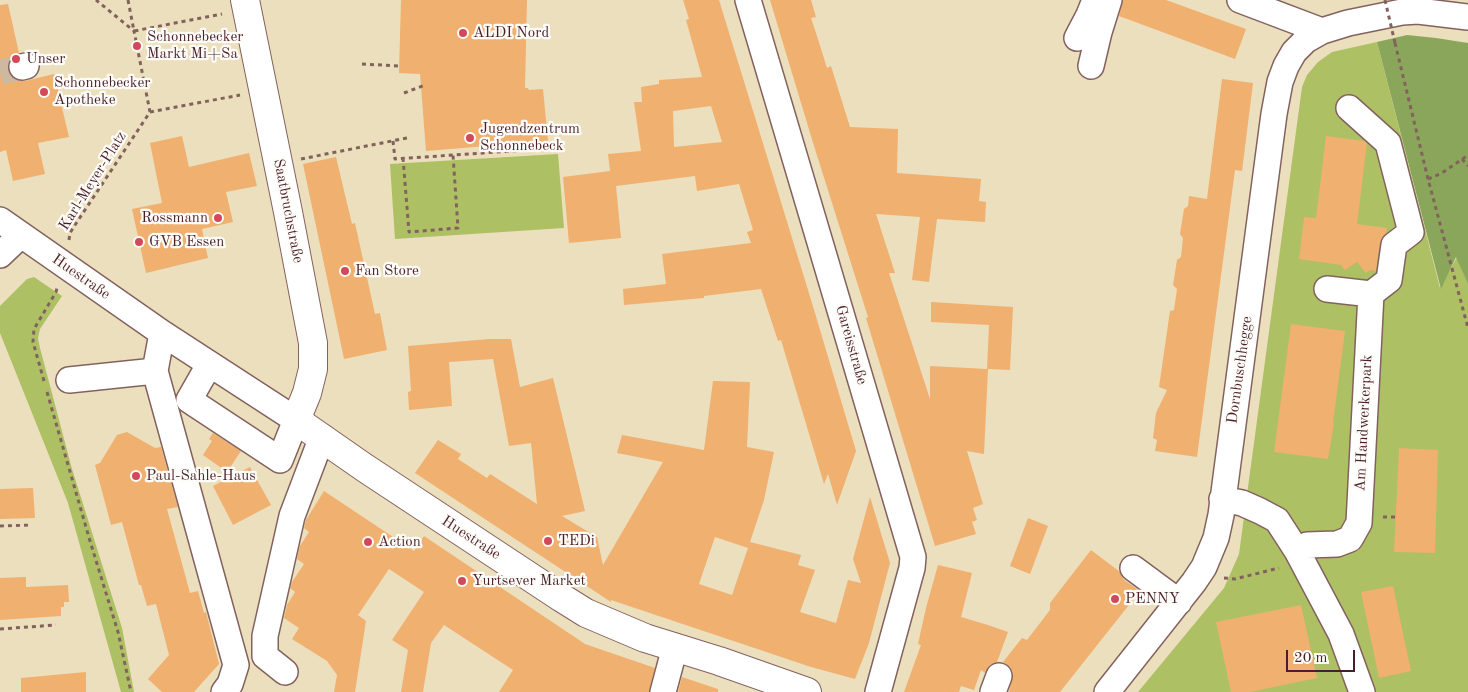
<!DOCTYPE html>
<meta charset="utf-8">
<style>
body{margin:0}
#map{position:relative;width:1468px;height:692px;overflow:hidden;background:#ecdfbd;font-family:"Old Standard TT",serif}
canvas{display:block}
.scale{position:absolute;left:1286px;top:650px;width:69px;height:22px;box-sizing:border-box;border:2px solid #4a1f2b;border-top:0;padding-left:6px;font-size:15px;line-height:18px;white-space:nowrap;color:#4a1f2b;-webkit-text-stroke:4px #fdfcf7;paint-order:stroke}
</style>
<div id="map">
<canvas width="1468" height="692"></canvas>
<div class="scale">20 m</div>
</div>
<script>
const ctx = document.querySelector('canvas').getContext('2d');
ctx.lineJoin = 'round';
function paint(path, color) { ctx.fillStyle = color; ctx.fill(path, 'evenodd'); }
const poly = rows => new Path2D(rows.map(r => 'M' + r).join(''));
function strokePath(path, color, width, dash) { ctx.strokeStyle = color; ctx.lineWidth = width; ctx.lineCap = dash ? 'butt' : 'round'; ctx.setLineDash(dash || []); ctx.stroke(path); }
function write(font, color, halo, rows, align = 'center') {
  ctx.font = font + ' "Old Standard TT",serif'; ctx.lineWidth = 4.5; ctx.setLineDash([]); ctx.textBaseline = 'middle'; ctx.strokeStyle = halo; ctx.fillStyle = color; for (const [text, x, y, turn = 0] of rows) {
    ctx.save(); ctx.translate(x, y); ctx.rotate((+turn || 0) * Math.PI / 180); ctx.textAlign = isNaN(turn) ? turn : align; if (halo) ctx.strokeText(text, 0, 0); ctx.fillText(text, 0, 0); ctx.restore();
  }
}
const green = poly([
 [1377,42,1440,288,1457,257,1468,284,1468,692,1138,692,1224,588,1239,554,1302,87,1307,75,1318,62,1332,52],
 [558,154,564,228,395,239,390,164],
 [34,277,62,296,40,329,38,338,40,348,72,469,122,628,134,692,121,692,68,503,0,333,0,306,27,279]
]);
const forest = poly([
 [1407,35,1436,38,1468,43,1468,284,1456,257,1441,289,1377,42]
]);
const building = poly([
 [401,0,527,0,525,88,528,88,529,90,543,89,548,141,426,151,420,74,399,73],
 [683,0,719,0,812,303,856,451,837,505,828,474,824,484,781,340,778,341,761,289,704,296,704,298,681,300,624,305,623,289,666,284,662,254,751,243,747,232,753,230,739,184,697,191,695,176,616,186,621,238,569,243,563,177,610,171,608,154,641,151,634,102,642,102,641,87,659,84,659,80,702,77,686,20,689,19],
 [711,106,722,142,674,147,673,111],
 [770,0,811,0,816,17,811,18,816,33,827,68,831,66,850,127,898,129,897,173,981,179,979,201,986,202,985,222,937,219,929,282,912,280,920,217,876,214,895,273,889,273,930,399,930,366,987,369,989,325,931,322,931,302,1013,307,1010,370,988,369,984,454,967,451,983,504,973,508,977,520,972,522,976,534,935,546,866,318,868,317,814,146],
 [1123,0,1166,0,1246,29,1235,59,1119,16],
 [8,4,19,53,12,56,8,63,8,71,12,77,19,81,25,81,54,74,69,137,38,143,45,174,13,181,6,150,0,152,0,5],
 [1222,79,1253,83,1242,171,1235,170,1197,457,1155,451,1157,440,1153,438,1156,413,1167,390,1159,387,1170,311,1174,310,1177,289,1173,285,1177,260,1181,257,1182,248,1183,238,1180,234,1184,209,1188,206,1189,196,1207,199],
 [182,136,189,167,249,153,257,186,226,192,233,222,202,229,208,258,146,273,132,209,162,203,150,143],
 [1326,136,1365,141,1367,143,1357,224,1387,228,1386,233,1380,243,1376,271,1370,270,1366,273,1357,262,1345,270,1341,265,1299,259,1304,217,1316,218],
 [336,157,352,224,355,223,375,314,380,313,387,350,344,359,303,164],
 [1291,324,1345,331,1333,423,1334,423,1328,459,1274,452],
 [489,339,511,339,520,387,553,378,585,511,562,516,597,537,603,565,663,462,617,453,622,435,704,450,713,381,750,382,747,447,774,452,764,500,750,542,801,555,798,565,815,570,800,612,836,623,848,580,861,583,853,559,870,497,890,563,869,643,855,679,811,667,611,600,611,602,415,473,438,440,461,454,458,459,487,478,490,474,537,504,531,443,509,446,493,359,449,362,452,406,409,410,408,392,411,391,408,346],
 [715,537,748,548,732,595,699,584],
 [127,432,155,448,161,447,178,507,167,509,190,593,198,591,204,613,206,612,219,664,194,692,162,692,148,679,169,655,156,604,147,606,141,585,139,585,122,522,111,525,95,465,100,463,117,435],
 [213,433,241,451,227,472,203,455,212,441,209,439],
 [1399,448,1438,450,1435,553,1394,552],
 [250,467,271,505,233,525,213,486],
 [33,488,35,518,0,519,0,489],
 [324,491,414,551,424,536,585,644,655,668,649,692,499,692,513,670,444,625,431,643,423,692,401,692,408,650,392,640,424,592,389,569,358,615,366,621,355,692,334,692,337,675,327,661,292,639,299,628,284,618,287,605,295,592,290,588,292,582,304,564,297,559,300,546,309,532,304,528,306,520],
 [1028,518,1048,526,1030,574,1010,566],
 [1091,550,1120,572,1124,580,1140,591,1060,692,1009,692,1013,673,1010,667,1003,662,1022,638,1027,640,1050,610,1050,603],
 [938,565,972,573,961,617,988,625,1008,632,997,662,990,665,985,673,981,670,974,690,961,686,959,692,904,692,921,645,918,644,926,608],
 [26,577,26,587,68,585,69,602,64,602,64,607,61,607,61,616,0,620,0,578],
 [1393,586,1411,671,1379,678,1361,592],
 [1301,605,1317,678,1250,692,1231,692,1216,622],
 [86,672,86,692,21,692,21,678],
 [682,677,718,689,718,692,678,692]
]);
const minorTunnel = poly([
 [0,72,22,67]
]);
const path = poly([
 [128,0,134,31,222,14],
 [1395,43,1428,179,1468,328],
 [362,64,399,66],
 [404,93,425,85],
 [150,112,240,95],
 [393,141,395,159,556,148],
 [403,158,409,232,458,228,453,155],
 [301,159,407,138],
 [1462,159,1468,166],
 [1428,179,1442,173,1468,155],
 [69,240,70,233,75,225,150,112,134,31,96,0],
 [44,381,33,342,34,329,56,292,57,288],
 [47,392,90,541,118,632,131,692],
 [1383,517,1396,517],
 [0,526,32,525],
 [1224,578,1235,579,1279,568],
 [0,629,56,625]
]);
const minor = poly([
 [748,0,819,239,913,557,912,568,878,692],
 [1240,0,1322,31],
 [1077,38,1089,15,1095,0],
 [1091,66,1099,32,1109,0],
 [22,67,26,66],
 [1349,108,1388,143,1411,232,1394,245,1389,280,1371,294],
 [0,220,162,333,296,420,280,460,189,400,209,365],
 [0,255,21,235],
 [162,333,155,371,236,665,230,684,224,692],
 [69,380,155,371],
 [1222,499,1242,503,1260,511,1277,520,1297,551,1341,634,1362,692],
 [1297,551,1307,545,1337,544,1350,539,1359,523,1371,294,1327,289],
 [1133,568,1179,602],
 [285,672,265,656,265,636,292,516,322,437],
 [663,692,675,647],
 [993,692,999,676],
 [1107,692,1194,582,1204,567,1216,538,1221,515,1274,114,1280,82,1286,66,1294,52,1306,40,1322,31,1348,23,1402,12,1418,11,1468,17]
]);
const major = poly([
 [245,0,288,212,313,343,313,369,307,393,296,420,365,468,562,598,586,613,645,638,719,661,807,692]
]);
const pathBridge = poly([
 [1385,0,1395,43]
]);
const markers = [
 [463,33,5,"#d1495b"],
 [137,46,5,"#d1495b"],
 [16,59,5,"#d1495b"],
 [44,92,5,"#d1495b"],
 [470,138,5,"#d1495b"],
 [218,218,5,"#d1495b"],
 [139,242,5,"#d1495b"],
 [345,271,5,"#d1495b"],
 [136,476,5,"#d1495b"],
 [548,541,5,"#d1495b"],
 [368,542,5,"#d1495b"],
 [462,581,5,"#d1495b"],
 [1115,599,5,"#d1495b"]
];
const poiNames = [
 ["ALDI Nord",473,33],
 ["Schonnebecker",147,37],
 ["Markt Mi+Sa",147,54],
 ["Unser",26,59],
 ["Schonnebecker",54,83],
 ["Apotheke",54,100],
 ["Jugendzentrum",480,129],
 ["Schonnebeck",480,146],
 ["Rossmann",208,218,"right"],
 ["GVB Essen",149,242],
 ["Fan Store",355,271],
 ["Paul-Sahle-Haus",146,476],
 ["TEDi",558,541],
 ["Action",378,542],
 ["Yurtsever Market",472,581],
 ["PENNY",1125,599]
];
const streetNames = [
 ["Karl-Meyer-Platz",93,181,-58],
 ["Saatbruchstraße",288,211,79],
 ["Huestraße",81,277,35],
 ["Gareisstraße",851,345,74],
 ["Dornbuschhegge",1240,370,-82],
 ["Am Handwerkerpark",1364,423,-87],
 ["Huestraße",471,538,33]
];
paint(green, '#adc064');
paint(forest, '#8aa65a');
paint(building, '#efb070');
strokePath(minorTunnel, '#ccb9a0', 25, [25, 12]);
strokePath(minor, '#83625e', 28);
strokePath(major, '#83625e', 30);
strokePath(path, '#83625e', 3, [4, 4]);
strokePath(minor, '#fff', 25);
strokePath(major, '#fff', 28);
strokePath(pathBridge, '#83625e', 3, [4, 4]);
for (const [x, y, r, color] of markers) { const dot = new Path2D(); dot.arc(x, y, r, 0, 2 * Math.PI); ctx.fillStyle = color; ctx.fill(dot); strokePath(dot, '#fdfcf7', 2); }
write('15px', '#4a1f2b', '#fdfcf7', poiNames, 'left');
write('15px', '#4a1f2b', '#fdfcf7', streetNames);
</script>
